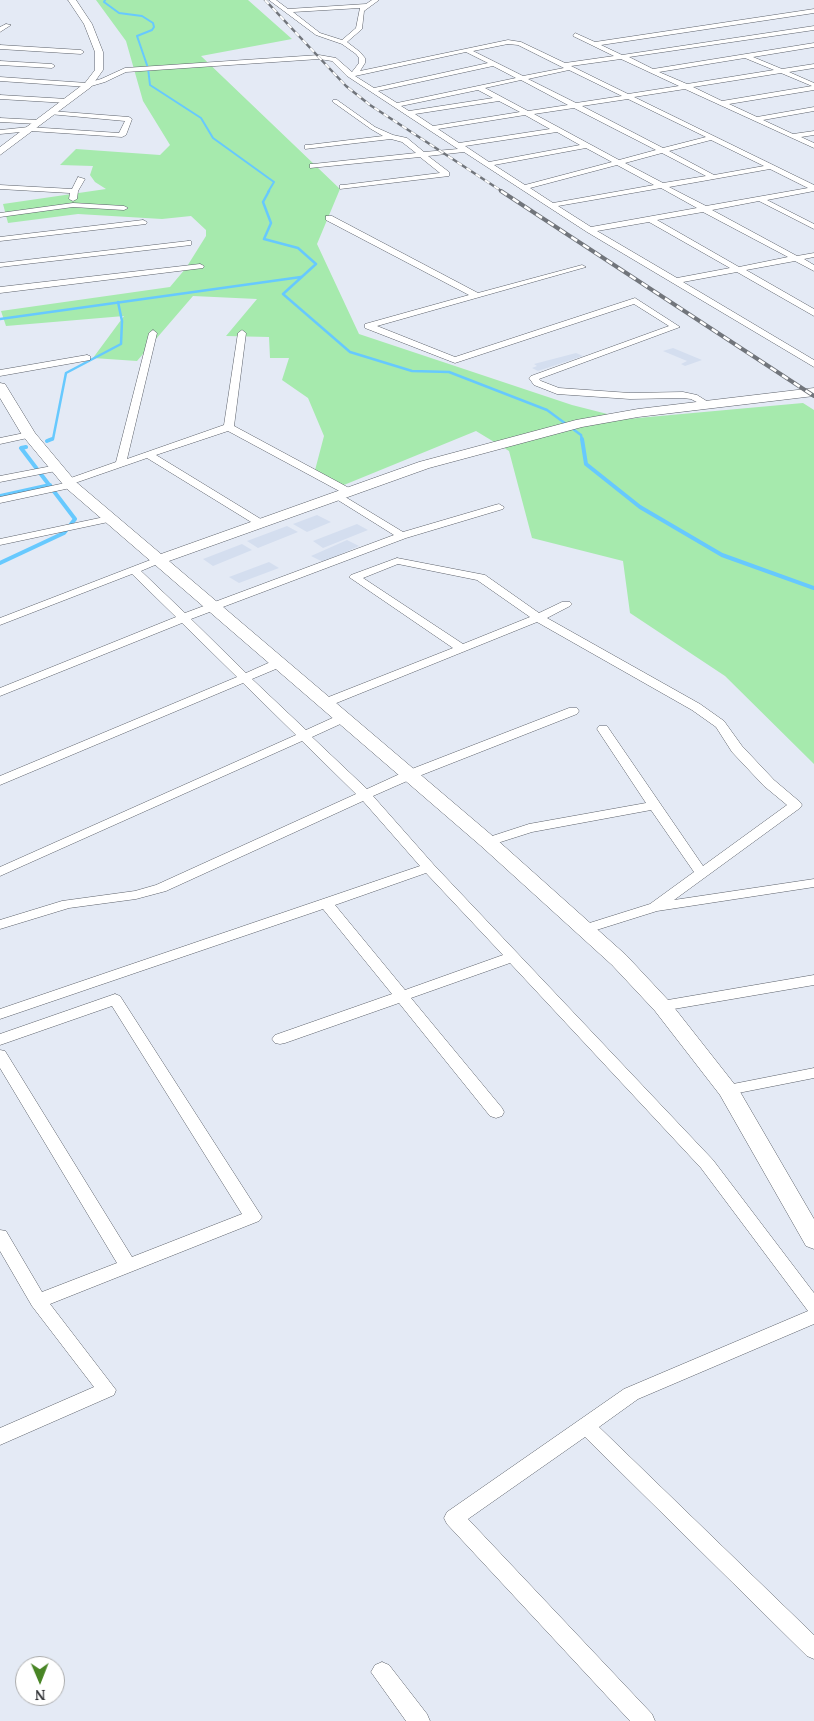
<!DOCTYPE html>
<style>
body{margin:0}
#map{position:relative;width:814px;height:1721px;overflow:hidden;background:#e4eaf5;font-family:"PT Serif",serif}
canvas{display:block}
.north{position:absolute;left:15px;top:1656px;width:50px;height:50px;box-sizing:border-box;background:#fff;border:1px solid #abacad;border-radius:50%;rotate:179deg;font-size:14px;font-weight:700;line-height:20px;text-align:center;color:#2d2f33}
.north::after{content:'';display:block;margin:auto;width:18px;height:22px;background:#488525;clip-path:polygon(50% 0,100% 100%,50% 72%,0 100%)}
</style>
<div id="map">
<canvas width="814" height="1721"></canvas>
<div class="north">N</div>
</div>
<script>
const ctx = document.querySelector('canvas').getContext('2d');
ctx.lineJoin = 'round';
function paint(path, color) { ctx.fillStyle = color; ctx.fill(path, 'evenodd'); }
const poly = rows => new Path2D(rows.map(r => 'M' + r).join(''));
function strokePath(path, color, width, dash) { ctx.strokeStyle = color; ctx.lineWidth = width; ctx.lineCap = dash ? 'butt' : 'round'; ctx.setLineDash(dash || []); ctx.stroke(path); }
const built = poly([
 [673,348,702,360,685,366,681,364,687,361,663,351],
 [576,353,583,356,538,371,532,368,537,366,534,364],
 [317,515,331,522,307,532,293,524],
 [357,524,368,530,323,548,313,541],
 [287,526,298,532,258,548,247,541],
 [347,540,359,546,323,562,311,556],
 [242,544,252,550,213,566,203,559],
 [269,562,279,568,239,583,229,577]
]);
const green = poly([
 [96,0,248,0,292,39,201,56,340,189,317,244,359,334,572,405,627,419,803,403,814,410,814,764,725,676,630,613,623,561,532,538,509,451,476,431,339,487,314,474,324,436,308,398,282,380,289,358,270,358,269,337,226,336,257,299,193,296,137,361,93,358,124,316,6,326,1,311,170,287,186,268,206,236,206,230,191,216,162,219,78,214,8,223,3,204,106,189,95,182,90,175,93,166,60,165,76,149,160,155,170,145,143,101,126,41]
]);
const streamFar2 = poly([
 [105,0,104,2,119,13,142,16,153,23,154,27,152,30,137,36,148,68,150,85,201,118,213,138,274,182,268,192]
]);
const streamFar1 = poly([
 [269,191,263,202,271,223,264,239,298,248,316,264,283,294,350,352,412,371,449,372,547,410,581,435,582,440],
 [0,319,301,277],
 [49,440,53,439,66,373,121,344,122,321,118,302]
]);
const stream = poly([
 [582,439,586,464,640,507,722,555,814,588],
 [47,441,52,439],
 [0,496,50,485],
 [0,563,64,533,75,519,21,448,26,447]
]);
const street = poly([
 [269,0,276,0,288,9,366,4,372,0,379,0,364,11,362,29,347,42,360,52,365,58,365,63,360,71,508,40,521,42,565,63,614,56,573,36,575,33,595,42,814,9,814,13,601,45,622,55,814,26,814,30,629,57,653,69,814,43,814,47,753,57,782,69,814,64,814,68,789,72,814,83,814,90,729,104,757,117,814,107,814,111,763,120,793,134,814,131,814,135,801,137,814,143,814,148,685,89,634,97,814,185,814,191,767,200,814,224,814,229,759,201,712,210,797,256,814,253,814,257,804,259,814,265,814,271,795,261,746,270,814,309,814,316,737,272,683,282,814,360,814,367,587,232,464,152,428,156,449,172,449,176,340,189,340,185,343,185,440,173,420,157,310,168,310,164,313,164,416,153,402,142,391,139,305,149,305,145,308,145,383,136,371,129,333,102,333,100,337,100,375,127,393,135,407,138,424,152,458,149,347,76,332,61,319,59,126,72,105,82,88,87,0,81,0,77,87,83,101,79,125,68,319,55,336,58,352,72,359,63,359,58,356,54,342,44,316,35,269,0],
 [360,8,356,28,342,40,320,33,293,12,360,8],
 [508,44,518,45,564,68,523,76,473,51,508,44],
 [466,52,488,63,374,88,355,76,466,52],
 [745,58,774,70,687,84,659,72,745,58],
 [621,59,649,72,679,86,628,94,571,66,621,59],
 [493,66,516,78,397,103,378,91,493,66],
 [569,70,622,96,576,103,528,79,569,70],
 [781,73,812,86,722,101,693,87,781,73],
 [521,80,568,105,528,111,485,88,521,80],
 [478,90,493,98,409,111,401,106,478,90],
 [628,99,706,137,663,148,582,106,628,99],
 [499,101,520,112,433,126,415,114,499,101],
 [574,108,656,150,619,160,534,114,574,108],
 [525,115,550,129,459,143,438,129,525,115],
 [557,132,580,145,489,162,465,146,557,132],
 [711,140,764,166,714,175,669,151,711,140],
 [586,148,612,162,525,185,494,165,586,148],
 [662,153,706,176,663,183,625,163,662,153],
 [617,165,654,185,553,203,530,188,617,165],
 [770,169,808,188,706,206,669,187,770,169],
 [661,188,697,208,591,227,558,206,661,188],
 [703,212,788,257,739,267,657,220,703,212],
 [649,222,730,268,677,278,597,231,649,222],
 [6,24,11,25,0,32,0,27,6,24],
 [0,45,81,50,84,52,81,54,0,49,0,45],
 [0,61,52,64,55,66,52,68,0,65,0,61],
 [0,95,67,99,70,101,67,103,0,99,0,95],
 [51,111,129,117,132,119,126,135,122,137,31,131,0,134,0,130,29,127,119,133,125,121,49,114,48,113,51,111],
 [0,118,38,120,42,122,38,124,0,122,0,118],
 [78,177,85,179,78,191,77,199,73,201,69,199,70,193,0,189,0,185,72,189,78,177],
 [73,203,124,206,128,208,124,210,73,207,0,217,0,213,73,203],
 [326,216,332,216,478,293,582,265,586,267,377,326,455,357,635,298,680,327,539,379,541,381,559,388,630,393,683,392,697,395,713,405,708,408,691,399,683,398,630,399,557,394,534,385,529,378,531,376,669,326,634,304,455,363,365,328,365,324,469,295,326,220,326,216],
 [143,220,147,222,146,224,0,241,0,237,143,220],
 [188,241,191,241,191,245,0,267,0,263,188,241],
 [200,264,204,266,203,268,0,293,0,287,200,264],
 [153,330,157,333,127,459,224,425,238,333,242,330,246,333,234,426,351,489,352,491,351,493,343,493,228,431,156,455,264,521,265,523,264,525,256,525,147,458,75,483,75,487,0,503,0,497,65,483,65,480,116,462,149,333,153,330],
 [87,355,90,356,90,360,0,376,0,370,87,355],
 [29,432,34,435,32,437,0,444,0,438,29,432],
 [57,465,62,468,61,470,0,482,0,476,57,465],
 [337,492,403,532,495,505,499,504,504,507,503,509,406,538,191,619,246,673,275,660,283,660,285,663,283,666,252,679,306,730,339,715,347,715,349,718,347,721,312,737,367,789,404,772,569,708,577,708,579,711,577,714,414,778,373,796,434,865,713,1160,814,1293,814,1324,638,1399,599,1427,814,1635,814,1659,807,1656,585,1437,468,1519,652,1714,655,1721,630,1721,447,1524,444,1518,447,1512,624,1389,808,1311,701,1168,510,963,411,998,502,1108,504,1112,502,1116,496,1118,490,1116,399,1003,285,1043,280,1044,275,1043,272,1039,275,1035,392,994,323,909,0,1019,0,1009,420,866,363,801,166,891,136,899,69,908,0,929,0,920,62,901,135,891,156,885,356,794,302,741,0,876,0,867,296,735,243,683,0,785,0,776,237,677,182,623,0,696,0,688,176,617,132,574,0,625,0,618,158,557,164,560,162,562,141,571,185,613,394,535,333,497,332,495,337,492],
 [426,873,503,955,405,990,335,905,426,873],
 [109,516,113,517,114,519,113,521,0,545,0,539,109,516],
 [397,558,485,575,539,613,562,602,570,602,572,604,570,606,547,618,700,704,724,721,742,746,774,780,800,802,802,805,800,808,674,900,814,879,814,887,657,911,590,932,580,932,578,929,580,926,650,904,694,872,651,810,532,832,488,846,481,842,483,839,529,824,646,803,597,729,599,726,607,726,703,866,787,805,764,786,732,752,716,727,692,710,537,622,329,706,321,706,319,703,321,700,453,648,349,577,351,575,397,558],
 [398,564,477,580,530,617,463,644,363,578,398,564],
 [814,975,814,985,662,1011,657,1010,654,1006,657,1002,662,1001,814,975],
 [115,994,120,996,262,1217,259,1221,50,1304,116,1390,114,1395,0,1445,0,1428,94,1387,32,1306,0,1251,0,1230,6,1231,42,1292,117,1263,0,1068,0,1050,5,1051,132,1257,242,1214,112,1006,0,1045,0,1034,115,994],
 [814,1068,814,1078,728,1095,722,1094,720,1090,722,1086,728,1085,814,1068],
 [382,1662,389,1665,427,1714,430,1721,406,1721,371,1672,375,1665,382,1662]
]);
const secondary = poly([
 [68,0,76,0,92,24,103,52,103,70,91,87,0,155,0,147,85,83,95,70,95,52,84,24,68,0],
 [0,383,5,384,35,433,76,482,161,554,419,462,576,420,638,409,814,388,814,396,638,417,582,427,429,468,169,561,495,838,626,955,669,1001,739,1090,814,1219,814,1249,806,1246,720,1095,655,1011,612,965,481,846,66,488,22,435,0,398,0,383]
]);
const railFar1 = poly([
 [265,0,346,86,370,105,503,192]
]);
const rail = poly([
 [501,191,814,396]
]);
paint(built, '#d4deef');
paint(green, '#a6eaad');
strokePath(streamFar2, '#67c9fe', 2);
strokePath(streamFar1, '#67c9fe', 2.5);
strokePath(stream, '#67c9fe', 4);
strokePath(street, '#5c616a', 1);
strokePath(secondary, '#5c616a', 1);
paint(street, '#fff');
paint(secondary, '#fff');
strokePath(railFar1, '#71757b', 2.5);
strokePath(rail, '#71757b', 4);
strokePath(railFar1, '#fff', 2, [5.5]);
strokePath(rail, '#fff', 2.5, [7]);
</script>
